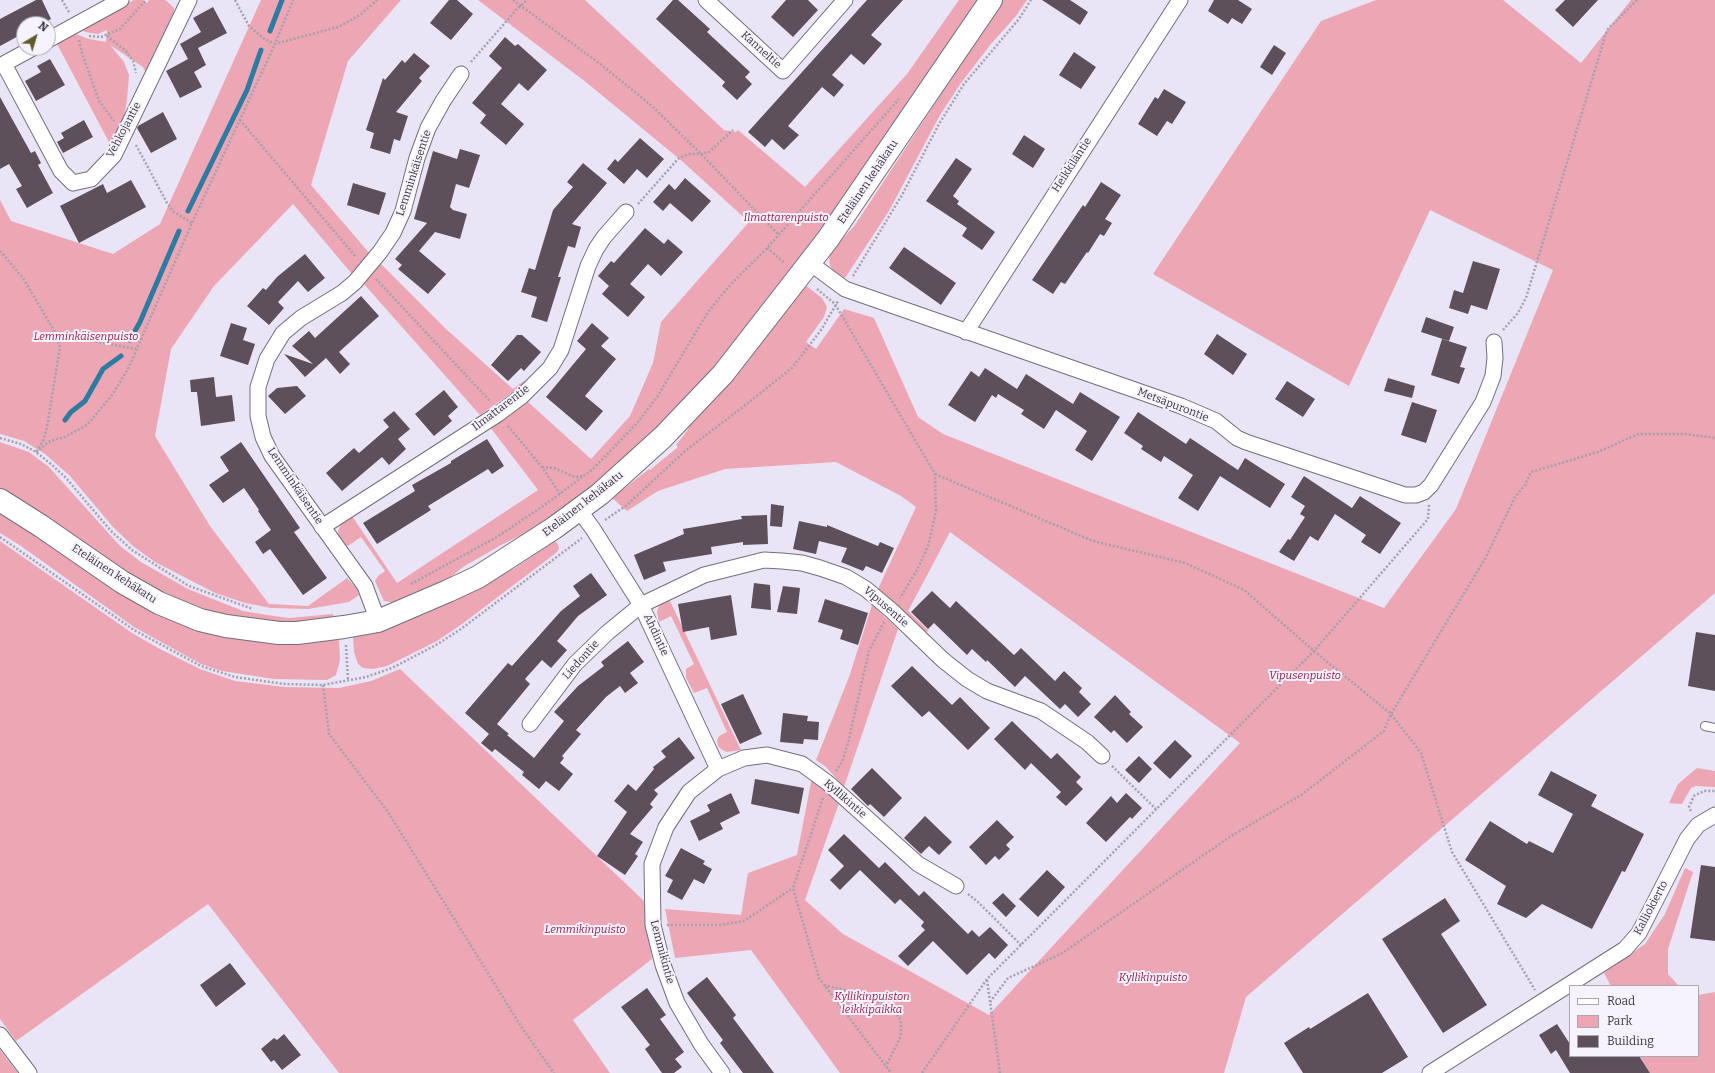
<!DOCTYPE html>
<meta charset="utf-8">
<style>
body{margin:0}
#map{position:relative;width:1715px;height:1073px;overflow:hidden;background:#eae5f6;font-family:Bitter,serif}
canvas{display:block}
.legend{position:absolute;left:1569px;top:985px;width:130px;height:72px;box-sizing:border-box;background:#f7f3fe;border:1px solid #aba7b1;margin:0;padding:5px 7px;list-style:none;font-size:12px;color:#38363d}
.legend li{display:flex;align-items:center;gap:8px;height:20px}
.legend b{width:20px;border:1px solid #aba7b1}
.north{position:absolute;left:16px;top:16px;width:40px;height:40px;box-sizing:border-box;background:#f7f3fe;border:1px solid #aba7b1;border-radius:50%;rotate:38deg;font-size:11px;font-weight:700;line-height:16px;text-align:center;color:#38363d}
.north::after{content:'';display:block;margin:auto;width:14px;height:18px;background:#5f5c29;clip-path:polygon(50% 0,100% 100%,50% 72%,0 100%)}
</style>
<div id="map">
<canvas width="1715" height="1073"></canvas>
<ul class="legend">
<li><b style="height:5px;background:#fff"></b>Road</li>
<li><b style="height:11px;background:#eda6b3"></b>Park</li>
<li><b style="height:11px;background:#5e505b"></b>Building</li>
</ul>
<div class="north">N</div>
</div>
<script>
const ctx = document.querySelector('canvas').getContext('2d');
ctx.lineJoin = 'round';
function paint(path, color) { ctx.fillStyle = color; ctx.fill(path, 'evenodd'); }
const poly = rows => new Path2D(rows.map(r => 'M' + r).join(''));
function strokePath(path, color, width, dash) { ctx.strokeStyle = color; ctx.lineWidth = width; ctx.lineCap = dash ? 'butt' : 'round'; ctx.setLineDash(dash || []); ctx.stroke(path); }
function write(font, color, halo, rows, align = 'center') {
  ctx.font = font + ' Bitter,serif'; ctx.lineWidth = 4; ctx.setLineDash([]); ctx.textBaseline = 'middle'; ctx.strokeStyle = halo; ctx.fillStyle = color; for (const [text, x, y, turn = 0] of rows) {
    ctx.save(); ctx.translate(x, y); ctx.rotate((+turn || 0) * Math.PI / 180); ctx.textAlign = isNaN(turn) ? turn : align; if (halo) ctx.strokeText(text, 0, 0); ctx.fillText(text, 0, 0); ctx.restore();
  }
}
const green = poly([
 [134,0,143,0,147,3,149,0,165,0,169,3,174,8,174,16,146,73,143,67,110,45,124,62,129,75,127,100,123,122,111,146,56,42,73,33,89,39,106,42,107,30,98,34,85,32,82,30],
 [261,0,401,0,348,61,311,185,370,254,352,274,293,204,214,286,171,349,155,436,210,526,269,604,308,606,347,578,357,589,359,595,349,602,308,609,271,608,245,603,215,593,155,562,133,546,113,527,70,476,45,454,24,441,0,434,0,200,11,221,113,254,160,224],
 [478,0,585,0,724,130,736,132,738,130,805,187,907,74,959,0,981,0,832,219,716,366,665,419,619,464,544,524,501,545,463,567,442,584,397,603,384,601,375,581,378,576,385,571,361,537,348,546,344,544,338,536,338,531,342,522,352,516,397,583,538,490,490,427,528,402,591,459,630,416,653,363,661,322,749,222,683,162,587,83],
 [1003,0,1027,0,1016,16,991,44,961,83,940,115,889,211,845,278,834,271,830,266,829,259,830,253,855,225],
 [1376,0,1503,0,1581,63,1631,0,1715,0,1715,593,1246,997,1224,1073,840,1073,751,950,675,958,665,909,741,915,748,873,797,855,812,777,839,803,805,900,843,934,989,1015,1240,743,950,532,908,611,929,631,924,632,878,589,916,507,901,496,836,462,725,469,658,491,627,511,612,498,649,469,650,470,678,447,676,445,687,431,690,425,805,285,822,298,827,307,824,317,806,342,816,349,844,309,874,318,918,417,943,434,1384,608,1456,509,1553,270,1430,210,1349,386,1153,274,1321,21],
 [381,264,446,329,513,389,524,381,526,383,480,415,363,283],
 [0,442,29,452,49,467,120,546,141,562,188,589,243,611,267,615,289,618,333,614,335,621,305,623,266,622,211,612,182,602,159,592,130,575,45,516,0,488],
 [0,511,116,589,298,643,339,639,340,660,336,675,327,680,274,679,222,671,201,664,134,627,21,546,0,533],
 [0,541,132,633,158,648,200,669,235,681,285,687,339,688,371,681,400,669,644,901,652,959,573,1020,610,1073,339,1073,208,904,16,1041,0,1019],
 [555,541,558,544,559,549,556,553,462,624,437,641,387,666,373,669,363,668,358,664,354,652,353,637,367,634,470,591,515,568],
 [669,599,741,750,727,752,722,750,718,746,717,740,719,736,727,732,707,688,694,693,686,678,686,669,694,664,671,616,659,622,657,612,659,606],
 [872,605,898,629,844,787,826,767,816,760,849,677],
 [1697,768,1715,771,1715,787,1696,786,1691,788,1682,804,1669,803,1678,784],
 [1685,868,1693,872,1668,949,1668,974,1679,986,1611,986,1604,973,1645,944,1665,914],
 [1715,992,1715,1073,1650,1073,1639,1056,1698,1056,1698,995],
 [0,1050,18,1073,0,1073]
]);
const stream = poly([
 [270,31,282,0],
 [188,211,247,90,261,50],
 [130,340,140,322,179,231],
 [65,420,71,412,85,401,103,369,121,356]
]);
const building = poly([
 [36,0,42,0,51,19,41,24,24,24,24,33,0,46,0,19],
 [449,0,457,0,473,14,451,40,430,23],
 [673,0,678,0,710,29,707,32,750,72,745,77,752,84,737,100,722,86,725,82,656,19],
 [786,0,808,0,818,10,793,37,771,17],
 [867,0,903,0,871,35,882,44,864,65,851,54,832,75,844,85,834,97,822,87,788,126,799,135,784,150,772,139,765,147,748,132],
 [1042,0,1070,0,1088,12,1080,25],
 [1214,0,1238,0,1252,9,1242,24,1232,18,1228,24,1208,11],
 [1565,0,1598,0,1573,27,1555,10],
 [213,7,227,33,198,48,206,65,194,72,202,87,180,98,166,71,188,59,180,44,201,32,193,18],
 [505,37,515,46,518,44,547,70,528,91,519,83,501,104,524,124,506,145,480,123,486,115,472,103,502,68,489,56],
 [1274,45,1286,53,1272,75,1260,67],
 [1074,52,1096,67,1081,89,1059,75],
 [414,53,430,66,419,78,422,81,396,112,408,116,400,141,394,139,390,154,370,148,374,133,366,130,383,78,385,80,402,60,405,63],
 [50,59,65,85,36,101,25,81,41,72,37,66],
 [1164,89,1186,102,1172,124,1167,121,1157,136,1138,124,1155,97,1158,99],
 [0,97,31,153,35,151,41,163,38,165,53,193,27,208,16,189,22,186,9,164,0,169],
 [163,112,177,139,151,153,137,128,138,126],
 [84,120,93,137,63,153,57,142,64,138,61,133],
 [1024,135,1045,149,1033,168,1012,154],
 [640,138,664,159,647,178,637,169,624,184,607,169,615,159,618,162],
 [460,149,480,155,469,188,456,184,450,207,453,210,467,214,460,239,435,232,419,251,446,274,428,294,398,269,402,265,395,259,427,223,414,219,433,151,457,159],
 [956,158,972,169,953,196,959,201,957,204,995,232,982,250,962,236,967,228,926,201],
 [583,163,607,183,572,224,581,227,575,248,568,246,558,277,561,277,547,322,531,317,537,297,521,292,529,268,535,270,553,210,573,187,567,182],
 [685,178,711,201,692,222,670,203,663,211,653,202,669,184,675,190],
 [131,180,146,207,79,243,60,206,103,184,107,193],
 [1101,182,1121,195,1105,219,1112,223,1104,236,1100,234,1088,253,1087,252,1065,284,1061,282,1053,294,1032,280,1083,205,1085,207],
 [353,183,386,193,379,215,347,205],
 [645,228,664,244,668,239,683,252,661,276,648,264,630,284,645,297,628,317,602,294,609,286,598,276,611,261,614,263],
 [904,247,956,283,941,305,889,268],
 [305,254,325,278,308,292,298,281,278,302,284,308,269,325,247,306,263,288,266,290,277,277],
 [1473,261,1500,269,1487,310,1471,305,1468,314,1449,308,1454,290,1463,293],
 [361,296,379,316,339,352,350,364,340,374,326,358,305,377,284,354,313,364,292,346,309,331,315,338],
 [1426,317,1454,327,1449,341,1421,332],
 [231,323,247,328,243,340,255,344,248,365,220,356],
 [592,323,609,338,601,346,616,359,585,396,603,411,586,431,546,397,586,349,577,341],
 [1217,334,1247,354,1233,375,1204,354],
 [517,335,522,335,541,352,524,371,521,368,508,381,491,365],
 [1442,339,1467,347,1460,367,1465,368,1459,384,1431,375],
 [985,368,1017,389,1026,374,1073,404,1080,392,1120,417,1092,461,1075,450,1087,431,1056,410,1044,429,1021,414,1024,410,998,394,996,398,992,395,975,422,948,405,971,371,979,377],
 [214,377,216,397,232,395,235,421,201,426,197,392,191,392,190,380],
 [1388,378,1415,386,1412,398,1384,391],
 [1287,381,1315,399,1303,417,1275,399],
 [297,386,306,396,285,414,268,396,277,388],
 [444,390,458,407,448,416,452,421,434,436,415,414],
 [1412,402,1437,410,1426,443,1401,435],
 [394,411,410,429,398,439,406,449,389,465,382,457,342,491,326,473,354,448,359,453,389,427,383,420],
 [1138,412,1186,444,1190,438,1238,470,1245,458,1285,484,1270,508,1220,476,1198,511,1178,498,1193,475,1164,456,1161,462,1141,449,1143,446,1124,433],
 [487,439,504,466,492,474,488,469,428,506,431,510,377,544,363,523,415,491,412,485,451,463,451,461],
 [241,442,300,528,294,532,327,578,303,595,270,549,263,554,255,542,271,530,258,511,259,510,244,488,223,503,209,485,229,471,220,457],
 [1304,476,1352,508,1360,496,1401,523,1380,554,1361,542,1366,535,1335,514,1318,541,1310,536,1294,561,1279,552,1288,539,1290,540,1305,517,1300,514,1305,506,1291,497],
 [771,504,784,506,782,527,770,526],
 [767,515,768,544,743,545,743,542,711,547,712,554,663,562,666,571,644,580,634,555,684,534,683,529,742,519,741,516],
 [799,521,827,527,827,525,878,546,880,542,894,548,882,573,866,566,863,571,841,562,847,548,819,541,816,554,793,549],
 [591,573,607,595,578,616,557,641,567,650,551,668,542,660,525,679,530,684,497,724,509,734,507,735,534,758,564,721,554,712,578,686,604,666,601,662,628,641,644,662,630,673,638,683,625,693,620,686,606,697,576,730,581,734,562,756,564,758,560,763,573,774,559,791,546,781,539,789,522,775,524,772,495,749,492,752,481,743,489,734,465,713,508,663,512,666,561,611,580,596,573,586],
 [754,583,770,585,771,610,751,608],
 [783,586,800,588,797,614,777,612],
 [932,591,950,608,956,601,1014,655,1021,648,1055,681,1064,671,1082,688,1079,692,1091,704,1078,717,1065,704,1060,709,1025,676,1015,687,987,660,986,662,972,649,967,655,934,623,928,629,911,612],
 [731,595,737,635,711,640,709,627,683,632,678,604],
 [825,599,868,613,858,645,840,639,843,630,818,622],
 [1696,632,1715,635,1715,691,1688,686],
 [912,666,952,705,960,697,990,728,968,750,929,711,922,717,891,686],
 [743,694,762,734,740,744,721,704],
 [1115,695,1131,712,1129,714,1143,727,1127,743,1114,730,1111,733,1094,717],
 [783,713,808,716,807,721,819,722,818,740,804,739,803,744,780,742],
 [1012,721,1051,759,1057,753,1081,777,1076,782,1083,789,1066,806,1056,797,1061,792,1031,763,1025,770,994,739],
 [679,737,695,758,654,790,658,794,650,804,653,807,630,834,643,842,635,854,638,856,625,875,597,856,627,812,614,801,628,784,636,791,654,769,653,767,666,757,661,751],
 [1175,740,1192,756,1170,779,1153,763],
 [1139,756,1152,769,1139,783,1125,770],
 [872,768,902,798,884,817,870,804,868,806,851,789],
 [1551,771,1597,795,1591,806,1644,834,1625,872,1622,871,1592,929,1542,904,1526,918,1497,904,1506,886,1465,860,1490,821,1527,844,1529,841,1553,853,1573,814,1538,795],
 [755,779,804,788,799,814,751,804],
 [731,793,740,813,720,823,723,829,699,841,690,821,710,811,707,805],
 [1126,793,1142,808,1132,819,1130,817,1106,842,1086,823,1111,796,1117,803],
 [925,816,952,842,939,855,929,846,921,854,904,838],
 [997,820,1014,837,1006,845,1010,849,999,860,995,856,986,865,969,847],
 [844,834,879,868,885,862,919,896,924,891,968,934,972,930,979,937,990,927,1008,945,995,959,989,953,967,975,933,941,908,966,898,956,925,930,921,926,924,922,900,899,895,904,860,870,840,890,830,880,844,866,828,850],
 [681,848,705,861,703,864,712,869,704,884,694,879,682,900,667,892,673,880,665,876],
 [1701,865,1715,867,1715,941,1690,938],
 [1047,870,1065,887,1038,917,1019,899],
 [1003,893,1016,906,1006,917,992,903],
 [1445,898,1460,921,1441,934,1487,1005,1443,1033,1382,939],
 [230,963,246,984,216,1007,200,985],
 [707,977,736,1015,733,1018,774,1073,743,1073,720,1043,723,1040,687,993],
 [647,988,666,1015,660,1019,684,1052,675,1059,682,1067,674,1073,662,1073,645,1049,650,1045,621,1007],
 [1368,993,1408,1057,1382,1073,1303,1073,1284,1043,1309,1027,1310,1029],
 [1557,1024,1570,1044,1570,1056,1639,1056,1650,1073,1570,1073,1556,1050,1551,1054,1539,1035],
 [284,1034,301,1055,282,1070,274,1060,271,1062,261,1049,274,1038,277,1040]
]);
const path = poly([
 [62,0,69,12],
 [235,0,249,26,263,38,275,44,293,0],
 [513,0,599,63,652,106,701,154,778,234],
 [89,36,101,37,120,29,146,0],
 [107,36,126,51,133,61,136,73],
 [79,40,82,53,99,101,114,121],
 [471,62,517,9,527,0],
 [240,120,356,257],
 [136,145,167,203,174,212,192,223],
 [638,204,678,159,688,154,701,154,709,152,733,130],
 [767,248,785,263],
 [0,251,23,278,56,334,60,347,47,427,44,439,37,451],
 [853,276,902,195,939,124,964,84,1019,19,1031,0],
 [376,279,490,401],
 [817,289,835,304,935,474,936,511,928,546,917,570,900,598],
 [1503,330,1518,313,1526,298,1607,30,1637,0],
 [56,334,136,349],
 [508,426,542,467,560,494],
 [0,438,21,444,36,452,51,464,66,478,111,531,132,550,189,586,253,609],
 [36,452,50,441,65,437,87,425,112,395,128,369,192,223,275,44,338,27,360,15,377,0],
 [542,467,554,468,575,477,584,476],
 [935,474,1093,541,1185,563,1244,590,1314,651,1391,714,1421,753,1452,852,1535,990],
 [605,520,627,505,685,451,748,403,792,368,821,330,838,301],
 [0,537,134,630,201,666,235,677,284,684,323,685,366,677,392,668,436,645,461,629,582,538],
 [411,584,497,537,546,504,593,469,638,422,657,397,708,312,731,284,767,248,899,99],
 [346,645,348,680],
 [323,685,329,734,388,812,522,1028,554,1073],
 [1112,766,1156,809],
 [836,771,842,762,848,743,869,651,884,622],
 [823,798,793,888,819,978,891,1073],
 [1691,811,1689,807,1694,796,1704,791,1715,791],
 [968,894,978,902,1021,945],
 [667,925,720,925,744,921,793,888],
 [987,980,1000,1073],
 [824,985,867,996,892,1009,901,1020,901,1036,886,1066],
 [990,1002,1008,978,1061,954,1231,836,1301,795,1384,731,1391,714,1486,557,1515,497,1525,485,1531,472,1598,452,1638,434,1686,434,1715,438],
 [922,1073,987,979,1314,651,1428,519,1429,505]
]);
const lane = poly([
 [1705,726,1715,728]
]);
const street = poly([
 [706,0,783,71,845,0],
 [48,40,121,0],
 [4,64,61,171,73,183,91,179,114,155,189,0],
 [0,66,33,48],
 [810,263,845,289,1181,406,1216,421,1237,438,1246,442,1405,495,1416,495,1424,492,1431,485,1483,402,1493,376,1495,358,1494,342],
 [966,332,1180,0],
 [579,510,593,529,641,605,718,769],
 [322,527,498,414,522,396,550,368,561,350,588,266,596,249,604,237,626,212],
 [378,621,365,586,272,456,263,437,258,416,258,387,267,359,283,333,301,318,342,293,355,282,380,252,393,233,403,211,417,158,428,128,443,101,461,74],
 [530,724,575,664,607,633,641,605,704,575,764,560,782,561,802,563,820,568,846,577,866,589,892,611,943,660,967,679,987,691,1041,711,1087,742,1102,756],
 [0,1035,29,1073],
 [722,1073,701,1044,677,1003,663,965,653,925,652,864,666,827,689,792,718,769,744,758,767,755,802,764,828,783,918,864,956,886],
 [1430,1073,1625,949,1639,933,1687,839,1698,825,1715,815]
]);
const secondary = poly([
 [0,500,41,526,122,582,159,603,200,620,226,626,279,633,297,633,344,627,378,621,448,591,478,577,554,528,600,494,663,437,723,374,828,239,991,0]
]);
const streetNames = [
 ["Kanneltie",761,50,42],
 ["Vehkojantie",124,130,-62],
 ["Heikkiläntie",1072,165,-57],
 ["Lemminkäisentie",414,173,-72],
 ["Eteläinen kehäkatu",868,182,-56],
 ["Metsäpurontie",1173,405,21],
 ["Ilmattarentie",501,408,-37],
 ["Lemminkäisentie",295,486,56],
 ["Eteläinen kehäkatu",583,504,-38],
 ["Eteläinen kehäkatu",114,574,33],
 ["Vipusentie",886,607,41],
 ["Ahdintie",656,635,65],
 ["Liedontie",581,660,-48],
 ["Kyllikintie",845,799,41],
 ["Kalliokierto",1651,908,-62],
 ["Lemmikintie",662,952,75]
];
const parkNames = [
 ["Ilmattarenpuisto",786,218],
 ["Lemminkäisenpuisto",86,337],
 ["Vipusenpuisto",1305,676],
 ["Lemmikinpuisto",585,930],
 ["Kyllikinpuisto",1153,978],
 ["Kyllikinpuiston",872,997],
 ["leikkipaikka",872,1010]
];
paint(green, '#eda6b3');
strokePath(stream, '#2c7ca2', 5);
paint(building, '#5e505b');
strokePath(lane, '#736e7d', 10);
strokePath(street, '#736e7d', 17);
strokePath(secondary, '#736e7d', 24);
strokePath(path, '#a4a0ad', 2.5, [2, 2]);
strokePath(lane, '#fff', 8);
strokePath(street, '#fff', 15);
strokePath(secondary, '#fff', 22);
write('11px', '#38363d', '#f7f3fe', streetNames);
write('italic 11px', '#951f46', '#f7f3fe', parkNames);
</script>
